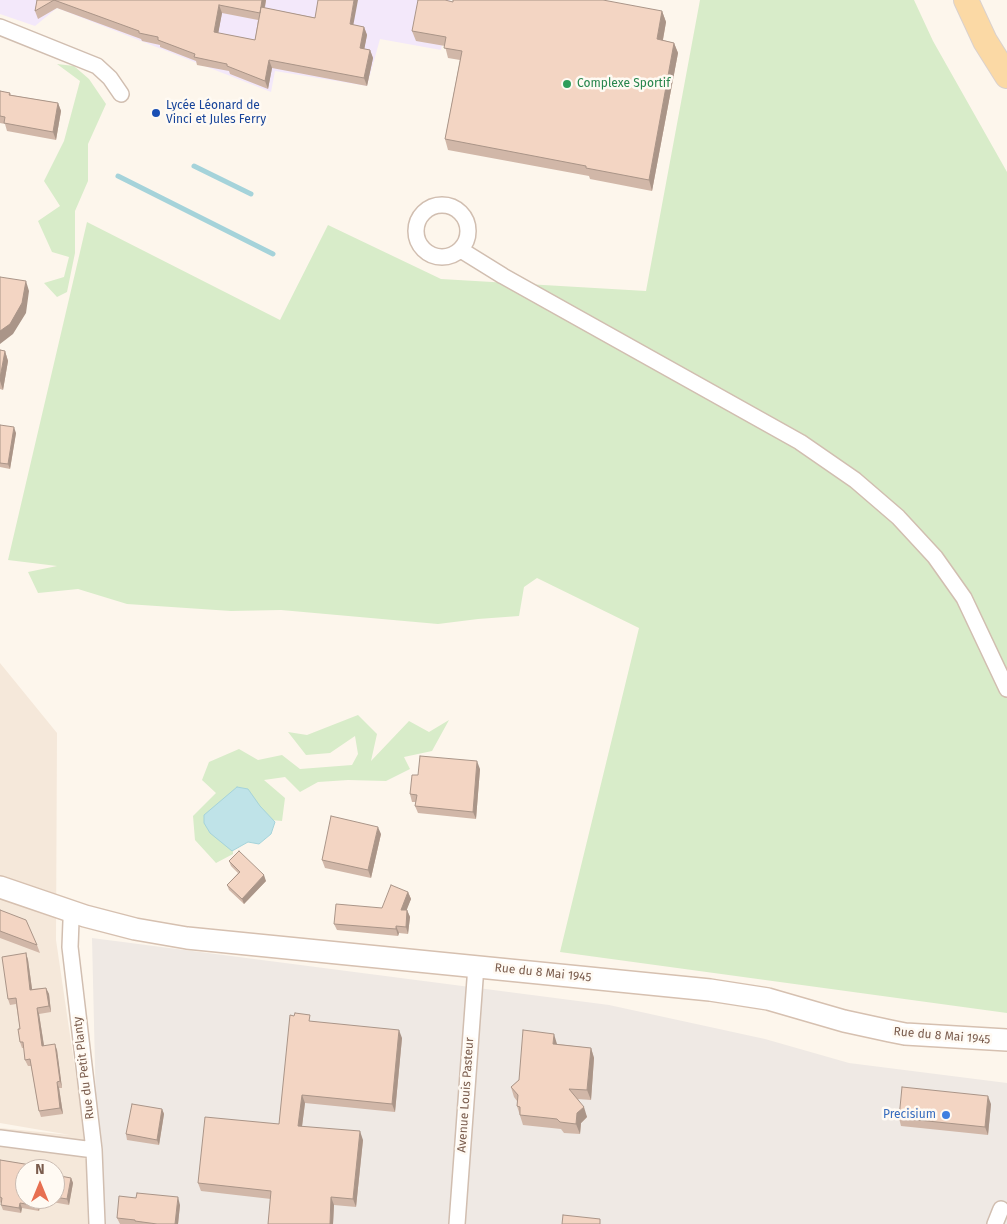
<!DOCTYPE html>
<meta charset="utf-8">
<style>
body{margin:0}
#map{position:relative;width:1007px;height:1224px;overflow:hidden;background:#fdf6ec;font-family:"Fira Sans",sans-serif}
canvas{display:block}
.north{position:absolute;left:15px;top:1159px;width:50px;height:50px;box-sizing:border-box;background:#fffaf3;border:1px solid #cabbb1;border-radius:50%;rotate:0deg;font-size:14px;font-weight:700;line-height:20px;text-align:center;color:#7a5c4d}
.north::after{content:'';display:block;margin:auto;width:18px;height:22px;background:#e76f51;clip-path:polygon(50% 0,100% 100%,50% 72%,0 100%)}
</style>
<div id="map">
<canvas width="1007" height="1224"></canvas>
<div class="north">N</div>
</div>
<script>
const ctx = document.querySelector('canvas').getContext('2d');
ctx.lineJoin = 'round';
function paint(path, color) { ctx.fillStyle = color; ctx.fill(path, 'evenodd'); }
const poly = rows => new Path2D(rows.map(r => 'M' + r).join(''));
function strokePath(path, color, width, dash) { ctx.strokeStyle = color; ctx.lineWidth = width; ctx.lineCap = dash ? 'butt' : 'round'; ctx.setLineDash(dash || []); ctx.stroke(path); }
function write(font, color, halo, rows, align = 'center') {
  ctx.font = font + ' "Fira Sans",sans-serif'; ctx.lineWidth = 5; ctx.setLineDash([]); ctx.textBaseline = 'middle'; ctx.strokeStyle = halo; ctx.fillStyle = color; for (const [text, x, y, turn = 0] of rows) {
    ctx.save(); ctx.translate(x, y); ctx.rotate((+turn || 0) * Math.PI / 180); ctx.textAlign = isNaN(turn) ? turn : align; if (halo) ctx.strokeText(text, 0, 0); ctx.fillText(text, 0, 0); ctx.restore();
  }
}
const residential = poly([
 [0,663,57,733,56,940,85,1137,88,1224,0,1224,0,1128,70,1135,0,1123],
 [25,1169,55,1169,55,1199,25,1199]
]);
const industrial = poly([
 [92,938,609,1005,765,1039,849,1063,1007,1083,1007,1224,95,1224,97,1153]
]);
const education = poly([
 [0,0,450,0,441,50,380,39,367,86,275,71,271,92,57,8,35,26,0,14]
]);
const green = poly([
 [700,0,914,0,933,41,1007,172,1007,1013,560,952,639,628,537,578,524,587,519,616,478,619,438,624,281,610,231,611,127,604,78,589,38,593,28,572,57,566,8,560,87,222,280,320,328,225,441,279,646,291],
 [57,64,74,66,89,79,106,104,88,144,88,181,75,211,75,253,67,292,57,297,44,283,64,277,69,257,52,252,38,221,60,206,44,181,64,141,80,81],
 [358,715,377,734,371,761,409,721,429,732,449,720,432,751,404,757,410,769,386,781,348,780,318,782,300,792,285,777,264,780,285,798,282,821,260,819,232,837,233,854,216,863,195,840,193,816,216,793,202,780,209,762,239,749,258,760,282,755,300,769,352,765,358,754,355,736,330,753,306,755,288,732,307,735]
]);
const water = poly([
 [237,787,248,789,260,806,275,822,271,834,259,844,248,842,232,851,210,833,204,823,204,815,237,787]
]);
const stream = poly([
 [194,166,251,194],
 [118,176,273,254]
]);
const minor = poly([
 [0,27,97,66,110,78,121,94],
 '416 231a26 26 0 1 1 52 0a26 26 0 1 1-52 0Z',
 [461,250,503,276,800,442,855,480,898,517,935,557,964,598,1007,689],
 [73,912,71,921,70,947,94,1150,97,1224],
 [0,1138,94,1150],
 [457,1224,476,966],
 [995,1224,1001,1209]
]);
const secondary = poly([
 [0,887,85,916,135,929,187,938,710,990,768,999,844,1021,890,1031,905,1034,1007,1040]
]);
const primary = poly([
 [966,0,985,41,1007,76]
]);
const wall = poly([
 [37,0,266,0,265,8,364,27,367,35,364,49,370,50,373,58,367,86,272,68,268,89,230,74,229,71,197,65,196,61,160,47,160,45,142,41,141,39,57,8,38,19,35,11],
 [222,13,258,20,255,40,218,33],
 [662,11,666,22,663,40,674,43,678,53,652,191,590,179,589,176,448,150,445,139,460,60,448,58,445,46,416,41,412,31],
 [0,91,10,93,11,95,58,103,61,111,56,140,7,131,5,124,0,123],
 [0,350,5,351,8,361,3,390,0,389],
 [0,425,16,433,10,469,0,467],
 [480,769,476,819,418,813,415,806,416,802,412,802,410,794,418,775],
 [381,834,371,878,325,868,322,860],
 [229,861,266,881,244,904,229,890,227,885,238,873,231,866],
 [408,892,411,899,406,910,407,910,410,917,408,934,399,933,398,936,337,930,334,924,382,908],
 [0,910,37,945,40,953,0,938],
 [26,953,28,960,32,989,46,988,49,994,51,1012,39,1014,44,1046,57,1050,62,1088,59,1088,63,1114,41,1117,39,1111,31,1066,28,1066,25,1060,24,1048,22,1048,20,1042,20,1029,16,1004,10,1005,8,999],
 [312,1021,402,1038,395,1112,305,1103,302,1126,363,1140,356,1207,334,1205,333,1224,268,1224,271,1199,201,1191,198,1183,279,1124],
 [557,1044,591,1048,594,1058,591,1100,578,1099,587,1117,581,1123,580,1134,564,1133,561,1129,523,1125,517,1106,517,1101,514,1097,511,1087],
 [991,1104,988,1135,901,1126,899,1118],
 [162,1109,164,1114,159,1145,127,1140,126,1134],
 [0,1160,43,1167,44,1169,25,1169,25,1199,55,1199,55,1175,71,1178,73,1183,69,1205,41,1200,39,1211,22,1208,21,1213,3,1210,1,1205,1,1203,0,1202],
 [180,1205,178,1224,120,1224,117,1218]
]);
const shadedWall = poly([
 [262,0,266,0,262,21,260,13],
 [354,0,358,0,352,32,350,24],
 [219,5,222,13,217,40,214,32],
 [662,11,666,22,661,50,657,39],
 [364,27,367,35,363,56,360,48],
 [674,43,678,53,652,191,649,180],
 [370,50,373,58,367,86,364,78],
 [269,60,272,68,268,89,265,81],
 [58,103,61,111,56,140,53,132],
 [26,281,29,291,26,313,13,334,0,344,0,331],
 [5,351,8,361,3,390,0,381,0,378],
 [14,427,16,433,10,469,8,464],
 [477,761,480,769,476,819,473,812],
 [378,827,381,834,371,878,368,870],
 [264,875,266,881,244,904,242,899],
 [408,892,411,899,404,917,401,910],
 [407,910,410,917,408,934,406,927],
 [396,926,399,933,398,936,396,929],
 [26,953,28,960,33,996,30,990],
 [46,988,49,994,51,1012,49,1006],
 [37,1008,39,1014,45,1052,42,1046],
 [399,1030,402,1038,395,1112,392,1104],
 [554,1034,557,1044,553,1044],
 [55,1044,57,1050,62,1088,60,1081],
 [591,1048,594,1058,591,1100,587,1090],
 [57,1082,59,1088,63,1114,60,1108],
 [302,1095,305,1103,301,1134,298,1126],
 [988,1096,991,1104,988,1135,985,1127],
 [584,1107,587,1117,581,1123,580,1134,576,1124,577,1113],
 [162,1109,164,1114,159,1145,157,1140],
 [360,1131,363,1140,356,1207,353,1199],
 [71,1178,73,1183,69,1205,67,1199],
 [178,1197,180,1205,178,1224,175,1224],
 [331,1197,334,1205,333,1224,330,1224],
 [38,1199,40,1199,41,1200,39,1211,37,1206],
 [20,1203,22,1208,21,1213,19,1208]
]);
const building = poly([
 [37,0,262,0,260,13,261,7,315,18,318,0,354,0,350,24,364,27,360,48,370,50,364,78,269,60,265,81,227,66,227,64,194,57,195,54,158,40,158,37,139,33,139,31,54,0,35,11,37,0],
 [219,5,260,13,255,40,214,32,219,5],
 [418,0,445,0,453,2,453,0,603,0,662,11,657,39,674,43,649,180,586,168,586,166,445,139,462,51,444,48,446,37,412,31,418,0],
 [0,91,10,93,9,95,58,103,53,132,4,123,5,117,0,116,0,91],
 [0,277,26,281,22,303,10,324,0,331,0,277],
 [0,350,5,351,0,378,0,350],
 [0,425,14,427,8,464,0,463,0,425],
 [420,756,477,761,473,812,415,806,417,795,410,794,412,775,418,775,420,756],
 [331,816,378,827,368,870,322,860,331,816],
 [239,851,264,875,242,899,227,885,240,872,229,861,239,851],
 [391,885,408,892,401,910,407,910,406,927,396,926,396,929,334,924,336,904,382,908,391,885],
 [0,910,26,920,37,945,0,931,0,910],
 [26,953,30,990,46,988,49,1006,37,1008,42,1046,55,1044,60,1081,57,1082,60,1108,39,1111,30,1059,25,1060,23,1042,20,1042,18,1029,20,1029,16,998,8,999,2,957,26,953],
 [295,1013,310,1015,309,1021,399,1030,392,1104,302,1095,298,1126,360,1131,353,1199,331,1197,330,1224,268,1224,271,1191,198,1183,205,1117,279,1124,290,1015,294,1016,295,1013],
 [523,1030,554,1034,553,1044,591,1048,587,1090,569,1089,584,1107,577,1113,576,1124,560,1122,557,1119,520,1115,520,1107,517,1106,518,1095,511,1087,519,1080,523,1030],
 [902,1087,988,1096,985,1127,899,1118,902,1087],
 [132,1104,162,1109,157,1140,126,1134,132,1104],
 [0,1160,43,1167,43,1169,25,1169,25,1199,38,1199,37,1206,20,1203,19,1208,1,1205,2,1198,0,1197,0,1160],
 [55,1175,71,1178,67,1199,55,1197,55,1175],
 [137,1193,178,1197,175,1224,157,1224,135,1221,135,1220,117,1218,119,1196,136,1198,137,1193],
 [563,1215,600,1219,600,1224,562,1224,563,1215]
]);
const markers = [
 [567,84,5,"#2e9e5b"],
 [156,113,5,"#1a4fb4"],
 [946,1115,5,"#3f7fe0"]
];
const leisureNames = [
 ["Complexe Sportif",577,84]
];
const transitNames = [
 ["Lycée Léonard de",166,106],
 ["Vinci et Jules Ferry",166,120]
];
const streetNames = [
 ["Rue du 8 Mai 1945",543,973,6],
 ["Rue du 8 Mai 1945",942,1036,5],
 ["Rue du Petit Planty",84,1068,-97],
 ["Avenue Louis Pasteur",466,1095,-86]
];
const shopNames = [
 ["Precisium",936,1115]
];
paint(residential, '#f5e8da');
paint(industrial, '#efe9e4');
paint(education, '#f3e8fa');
paint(green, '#d8ecc9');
paint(water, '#bfe3e8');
strokePath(water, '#a5d3da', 1);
strokePath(stream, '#a5d3da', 5);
strokePath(minor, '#d1beb0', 18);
strokePath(secondary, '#d6c0b0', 24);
strokePath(primary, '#dad1cd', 26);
strokePath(minor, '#fff', 15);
strokePath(secondary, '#fff', 21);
strokePath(primary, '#fbd9a5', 24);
paint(wall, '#d1b7a8');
paint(shadedWall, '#aa9588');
paint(building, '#f3d5c3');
strokePath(building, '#aa9588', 1);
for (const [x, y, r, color] of markers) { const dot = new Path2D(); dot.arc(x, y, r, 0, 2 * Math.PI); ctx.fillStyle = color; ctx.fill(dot); strokePath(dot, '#fffaf3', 2); }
write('12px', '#27864d', '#fffaf3', leisureNames, 'left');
write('12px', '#164399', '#fffaf3', transitNames, 'left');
write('12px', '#7a5c4d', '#fffaf3', streetNames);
write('12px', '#366cbe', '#fffaf3', shopNames, 'right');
</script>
